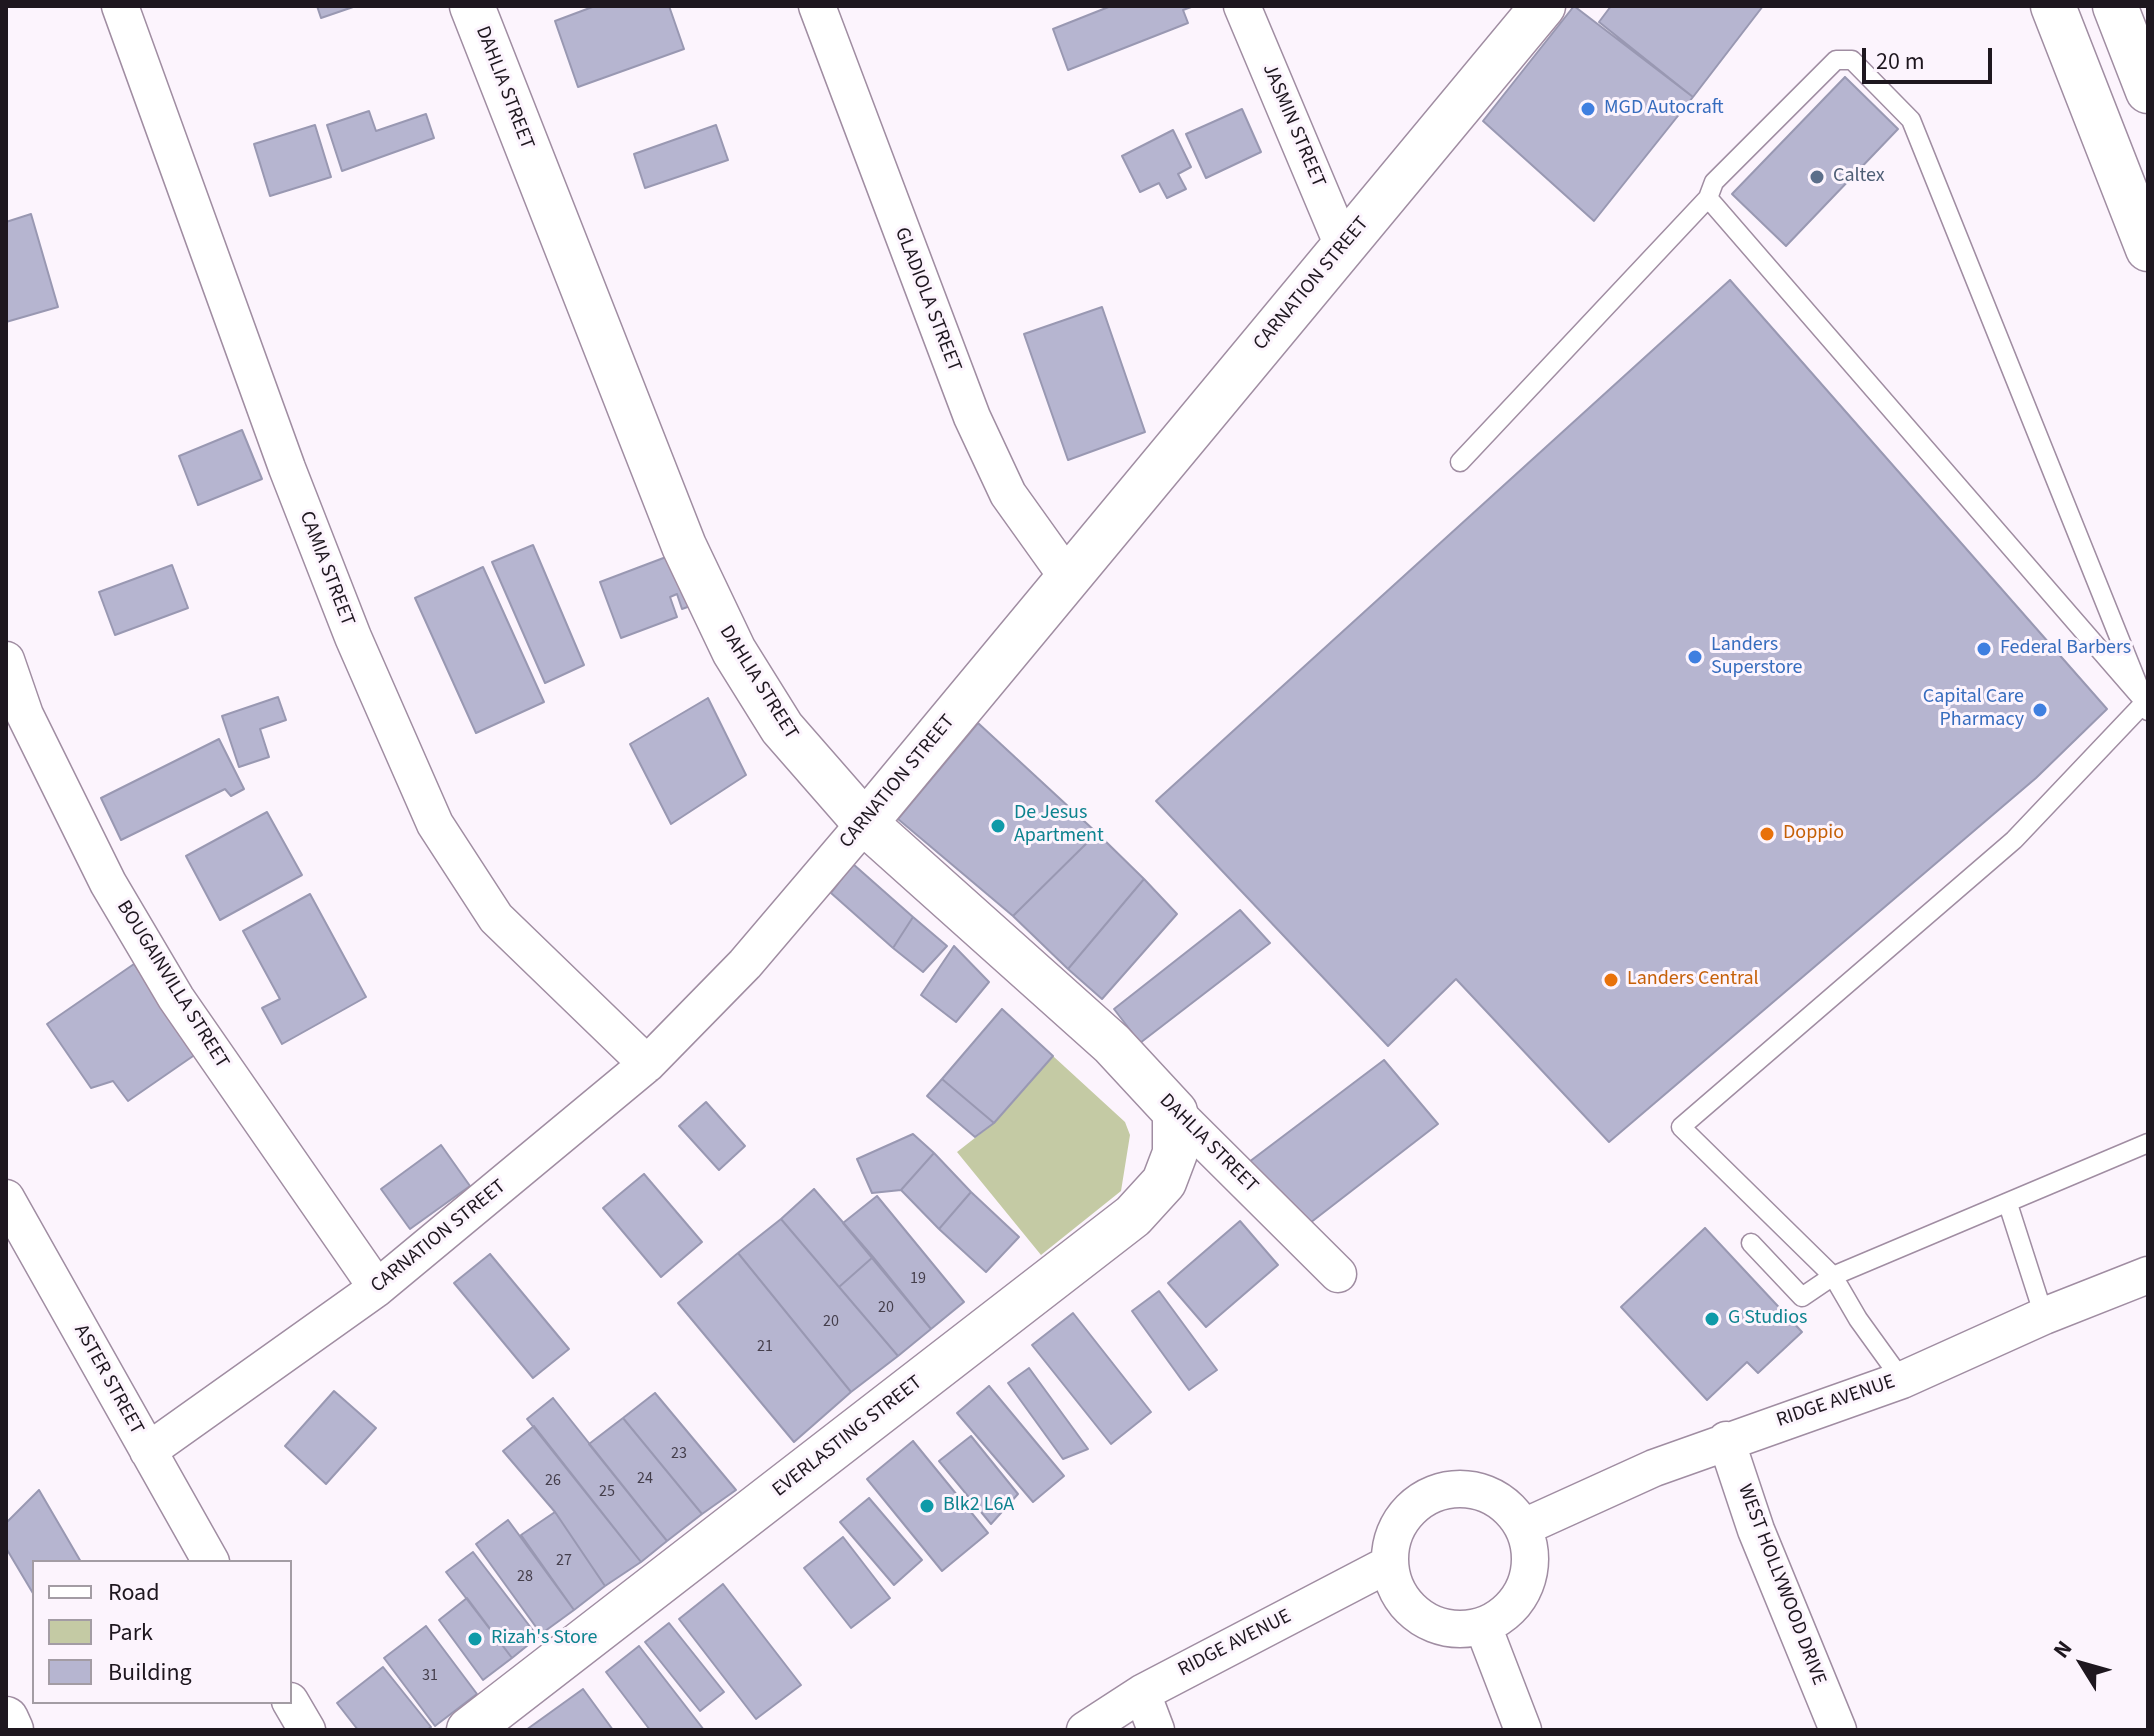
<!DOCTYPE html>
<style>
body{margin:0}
#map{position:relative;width:2154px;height:1736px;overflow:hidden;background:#fcf4fd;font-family:"Source Sans 3",sans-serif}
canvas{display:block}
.frame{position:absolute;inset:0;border:8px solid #1e171f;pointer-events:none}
.legend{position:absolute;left:32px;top:1560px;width:260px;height:144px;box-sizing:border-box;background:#fcf4fd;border:2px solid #a39ca4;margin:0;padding:10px 14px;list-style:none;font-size:24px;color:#1e171f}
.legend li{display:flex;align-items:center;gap:16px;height:40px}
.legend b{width:40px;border:2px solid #a39ca4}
.north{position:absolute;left:2042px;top:1624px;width:80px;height:80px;-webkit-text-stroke:6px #fcf4fd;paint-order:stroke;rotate:307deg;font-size:22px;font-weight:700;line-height:32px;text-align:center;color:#1e171f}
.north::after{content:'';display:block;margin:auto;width:28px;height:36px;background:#1e171f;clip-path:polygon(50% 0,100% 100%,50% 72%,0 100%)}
.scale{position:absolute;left:1862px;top:48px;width:130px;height:36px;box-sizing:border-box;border:4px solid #1e171f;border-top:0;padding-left:10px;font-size:24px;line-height:28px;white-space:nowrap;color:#1e171f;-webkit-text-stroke:6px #fcf4fd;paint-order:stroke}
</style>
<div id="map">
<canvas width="2154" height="1736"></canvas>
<div class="frame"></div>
<ul class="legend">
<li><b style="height:10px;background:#fff"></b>Road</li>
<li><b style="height:22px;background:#c4caa4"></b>Park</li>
<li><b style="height:22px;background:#b6b5d0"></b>Building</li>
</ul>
<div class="north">N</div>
<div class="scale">20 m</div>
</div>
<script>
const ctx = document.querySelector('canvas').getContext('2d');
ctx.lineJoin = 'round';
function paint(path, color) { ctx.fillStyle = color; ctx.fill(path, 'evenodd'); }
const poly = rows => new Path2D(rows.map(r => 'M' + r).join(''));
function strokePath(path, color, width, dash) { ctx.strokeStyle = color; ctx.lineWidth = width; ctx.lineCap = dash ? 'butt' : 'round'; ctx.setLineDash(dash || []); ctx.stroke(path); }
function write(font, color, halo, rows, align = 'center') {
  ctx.font = font + ' "Source Sans 3",sans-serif'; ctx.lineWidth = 6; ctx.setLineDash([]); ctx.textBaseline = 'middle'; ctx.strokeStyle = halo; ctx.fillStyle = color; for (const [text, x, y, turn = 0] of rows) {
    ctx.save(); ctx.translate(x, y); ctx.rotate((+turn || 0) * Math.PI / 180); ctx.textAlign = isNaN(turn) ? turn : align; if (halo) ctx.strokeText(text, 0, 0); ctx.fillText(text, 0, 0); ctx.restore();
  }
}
const green = poly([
 [1053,1056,1125,1122,1130,1135,1121,1191,1041,1255,957,1152,994,1123]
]);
const building = poly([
 [317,6,356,6,321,18,317,6],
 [595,6,669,6,684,49,578,87,555,21,595,6],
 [1111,6,1194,6,1183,10,1188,23,1068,70,1053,29,1111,6],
 [1574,6,1693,97,1594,221,1483,121,1574,6],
 [1611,6,1763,6,1693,97,1599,22,1611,6],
 [1845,77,1898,129,1786,246,1732,194,1845,77],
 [1242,109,1261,152,1206,178,1186,134,1242,109],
 [369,111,376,131,426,114,434,138,342,171,327,125,369,111],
 [315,125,331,177,270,196,254,144,315,125],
 [716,125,728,160,645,188,634,154,716,125],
 [1173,130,1191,167,1178,174,1186,189,1167,198,1159,183,1140,192,1122,156,1173,130],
 [31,214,58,307,6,322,6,222,31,214],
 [1730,280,2107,709,2036,778,1609,1142,1456,979,1388,1046,1156,801,1730,280],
 [1102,307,1145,432,1068,460,1024,334,1102,307],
 [242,430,262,479,198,505,179,456,242,430],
 [533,545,584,665,545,683,492,562,533,545],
 [674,554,693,605,682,609,677,594,670,597,677,617,621,638,600,582,674,554],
 [172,565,188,608,115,635,99,592,172,565],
 [483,567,544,702,476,733,415,598,483,567],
 [278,697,286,720,260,729,269,757,239,767,222,716,278,697],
 [708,698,746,775,671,824,630,744,708,698],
 [978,723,1097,833,1013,916,898,819,978,723],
 [219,739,244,789,231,796,225,789,121,840,101,798,219,739],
 [267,812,302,875,220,920,186,856,267,812],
 [1097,833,1144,879,1068,969,1013,916,1097,833],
 [853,864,913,917,893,948,831,893,853,864],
 [1144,879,1177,914,1102,999,1068,969,1144,879],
 [310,894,366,997,282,1044,262,1008,280,999,243,931,310,894],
 [1240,910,1270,943,1140,1043,1114,1009,1240,910],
 [913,917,947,946,923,972,893,948,913,917],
 [954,946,989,982,956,1022,921,995,954,946],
 [134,964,196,1054,128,1101,113,1081,91,1088,47,1024,134,964],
 [1002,1009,1053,1056,994,1123,942,1079,1002,1009],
 [1384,1060,1438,1124,1310,1223,1249,1162,1384,1060],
 [942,1079,994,1123,975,1137,927,1096,942,1079],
 [706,1102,745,1146,719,1170,679,1126,706,1102],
 [913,1134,934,1153,901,1190,872,1193,857,1159,913,1134],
 [441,1145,470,1186,410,1229,381,1189,441,1145],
 [934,1153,971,1192,939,1229,901,1190,934,1153],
 [644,1174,702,1242,661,1277,603,1208,644,1174],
 [814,1189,873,1257,839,1287,781,1219,814,1189],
 [971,1192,1019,1237,986,1272,939,1229,971,1192],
 [877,1196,964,1302,931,1329,843,1223,877,1196],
 [781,1219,898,1356,851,1392,738,1253,781,1219],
 [1240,1221,1278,1265,1206,1327,1168,1283,1240,1221],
 [1705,1228,1802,1332,1758,1373,1747,1362,1707,1400,1621,1307,1705,1228],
 [738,1253,851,1392,794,1442,678,1303,738,1253],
 [490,1254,569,1349,533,1378,454,1283,490,1254],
 [873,1257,931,1329,898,1356,839,1287,873,1257],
 [1159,1291,1217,1370,1189,1390,1132,1311,1159,1291],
 [1073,1313,1151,1412,1111,1444,1032,1345,1073,1313],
 [1029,1368,1088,1449,1063,1459,1008,1383,1029,1368],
 [989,1386,1064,1476,1033,1502,957,1413,989,1386],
 [334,1391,376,1428,326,1484,285,1446,334,1391],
 [655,1393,736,1490,702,1514,623,1418,655,1393],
 [553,1398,667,1541,641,1562,527,1419,553,1398],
 [623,1418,702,1514,667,1541,589,1444,623,1418],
 [534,1426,641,1562,605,1586,555,1512,503,1451,534,1426],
 [971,1436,1018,1494,991,1524,939,1461,971,1436],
 [913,1441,988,1533,942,1571,867,1479,913,1441],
 [39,1490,81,1562,34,1562,34,1595,6,1548,6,1523,39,1490],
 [869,1498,922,1560,894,1585,840,1522,869,1498],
 [555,1512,605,1586,574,1610,521,1535,555,1512],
 [508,1520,574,1610,541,1634,476,1544,508,1520],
 [843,1537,890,1598,851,1628,804,1568,843,1537],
 [473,1552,538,1637,512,1658,446,1572,473,1552],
 [723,1584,801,1685,756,1719,679,1619,723,1584],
 [467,1598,512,1658,483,1680,439,1620,467,1598],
 [669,1623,724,1692,700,1711,645,1642,669,1623],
 [426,1626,477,1694,435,1726,384,1658,426,1626],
 [639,1646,704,1730,650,1730,606,1672,639,1646],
 [383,1667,431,1727,427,1730,358,1730,337,1703,383,1667],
 [583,1689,613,1730,526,1730,583,1689]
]);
const service = poly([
 [1460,462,1708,198],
 [2145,702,1708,198,1714,182,1836,60,1852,60,1911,120,2145,702,2148,711],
 [2008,1204,2044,1316],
 [1751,1243,1802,1297,1833,1276,2148,1143],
 [1902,1380,1858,1319,1833,1276,1681,1127,2014,840,2145,702]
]);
const minor = poly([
 [120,6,287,468,353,637,435,824,496,918,647,1064],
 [817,6,972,417,1008,494,1068,578],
 [1242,6,1343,246],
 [6,660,25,715,108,883,176,998,377,1288],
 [1175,1112,1338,1274],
 [6,1198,211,1562],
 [1726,1440,1756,1530,1838,1730],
 [148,1451,377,1288,647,1064,745,964,865,823],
 '1390 1559a70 70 0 1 1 140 0a70 70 0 1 1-140 0Z',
 [1524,1527,1654,1468,1902,1380,2044,1316,2148,1275],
 [1483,1626,1523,1730],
 [1142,1693,1156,1730],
 [290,1701,307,1730],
 [1085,1730,1142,1693,1389,1564]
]);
const tertiary = poly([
 [865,823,1543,6],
 [6,1719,11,1730],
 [469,1730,1133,1216,1164,1182,1175,1153,1175,1112,1112,1044,865,823,782,728,734,651,684,546,472,6]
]);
const primary = poly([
 [2053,6,2148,249],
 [2115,6,2148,91]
]);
const markers = [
 [1588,109,8,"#3f7fe0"],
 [1817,177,8,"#5c6f8a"],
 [1984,649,8,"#3f7fe0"],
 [1695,657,8,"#3f7fe0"],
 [2040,710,8,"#3f7fe0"],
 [998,826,8,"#0f9aa8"],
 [1767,834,8,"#e8710a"],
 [1611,980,8,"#e8710a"],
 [1712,1319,8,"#0f9aa8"],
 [927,1506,8,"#0f9aa8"],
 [475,1639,8,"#0f9aa8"]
];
const numberNames = [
 ["19",918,1279],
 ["20",886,1308],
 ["20",831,1322],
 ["21",765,1347],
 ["23",679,1454],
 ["24",645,1479],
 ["26",553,1481],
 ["25",607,1492],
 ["27",564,1561],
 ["28",525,1577],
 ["31",430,1676]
];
const streetNames = [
 ["DAHLIA STREET",504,88,69],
 ["JASMIN STREET",1293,126,67],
 ["CARNATION STREET",1312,284,-50],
 ["GLADIOLA STREET",927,300,69],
 ["CAMIA STREET",326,569,69],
 ["DAHLIA STREET",758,683,58],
 ["CARNATION STREET",898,782,-50],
 ["BOUGAINVILLA STREET",172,985,58],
 ["DAHLIA STREET",1208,1144,45],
 ["CARNATION STREET",439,1237,-39],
 ["ASTER STREET",108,1380,61],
 ["RIDGE AVENUE",1836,1402,-19],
 ["EVERLASTING STREET",848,1437,-38],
 ["WEST HOLLYWOOD DRIVE",1781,1585,69],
 ["RIDGE AVENUE",1235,1644,-27]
];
const shopNames = [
 ["MGD Autocraft",1604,109],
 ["Landers",1711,646],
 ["Superstore",1711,669],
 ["Federal Barbers",2000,649],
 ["Capital Care",2024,698,"right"],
 ["Pharmacy",2024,721,"right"]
];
const serviceNames = [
 ["Caltex",1833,177]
];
const cultureNames = [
 ["De Jesus",1014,814],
 ["Apartment",1014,837],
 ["G Studios",1728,1319],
 ["Blk2 L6A",943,1506],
 ["Rizah's Store",491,1639]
];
const foodNames = [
 ["Doppio",1783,834],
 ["Landers Central",1627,980]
];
paint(green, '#c4caa4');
paint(building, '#b6b5d0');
strokePath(building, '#9998b2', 2);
strokePath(service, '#a08da2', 21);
strokePath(minor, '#a08da2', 39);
strokePath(tertiary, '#a08da2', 47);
strokePath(primary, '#a08da2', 47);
strokePath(service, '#fff', 18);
strokePath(minor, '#fff', 36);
strokePath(tertiary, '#fff', 44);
strokePath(primary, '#fff', 44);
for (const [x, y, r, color] of markers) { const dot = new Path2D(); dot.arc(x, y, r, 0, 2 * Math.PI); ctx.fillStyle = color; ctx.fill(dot); strokePath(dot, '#fcf4fd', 3); }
write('16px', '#443e4b', null, numberNames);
write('20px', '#1e171f', '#fcf4fd', streetNames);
write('20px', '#366cbe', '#fcf4fd', shopNames, 'left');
write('20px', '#4e5e75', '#fcf4fd', serviceNames, 'left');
write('20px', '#0d838f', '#fcf4fd', cultureNames, 'left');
write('20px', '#c56008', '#fcf4fd', foodNames, 'left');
</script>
